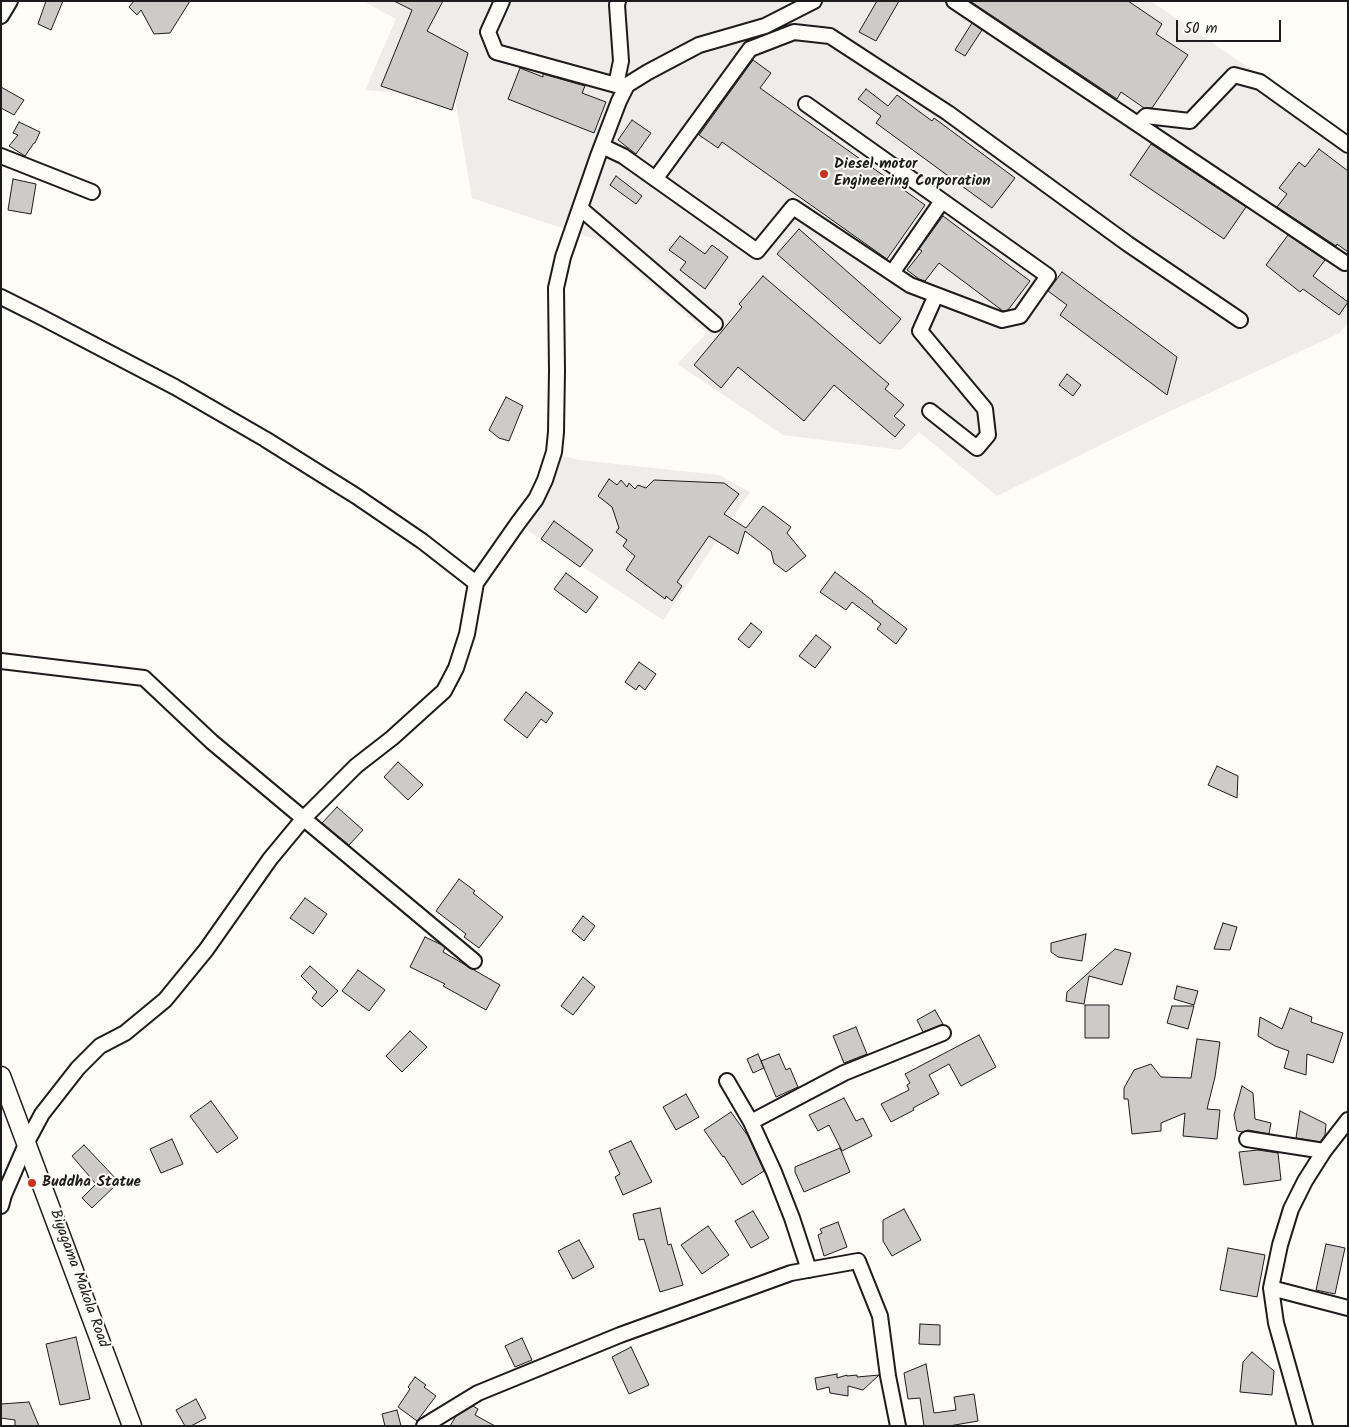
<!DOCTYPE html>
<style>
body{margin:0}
#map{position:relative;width:1349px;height:1427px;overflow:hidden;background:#fdfcf7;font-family:Kalam,sans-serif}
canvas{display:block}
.frame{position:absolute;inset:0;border:2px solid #1c1c1c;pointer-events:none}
.scale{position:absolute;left:1176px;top:20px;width:105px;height:22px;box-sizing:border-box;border:2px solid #1c1c1c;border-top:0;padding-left:6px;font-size:15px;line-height:18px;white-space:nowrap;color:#1c1c1c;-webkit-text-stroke:4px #fdfcf7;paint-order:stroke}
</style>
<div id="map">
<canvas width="1349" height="1427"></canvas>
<div class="frame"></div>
<div class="scale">50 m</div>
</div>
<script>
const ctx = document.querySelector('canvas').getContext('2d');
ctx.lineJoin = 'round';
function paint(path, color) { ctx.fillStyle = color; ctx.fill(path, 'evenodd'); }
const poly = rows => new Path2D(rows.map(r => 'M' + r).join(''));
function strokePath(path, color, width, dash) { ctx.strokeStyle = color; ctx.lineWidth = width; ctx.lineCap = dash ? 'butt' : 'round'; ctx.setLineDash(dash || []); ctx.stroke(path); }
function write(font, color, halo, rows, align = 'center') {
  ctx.font = font + ' Kalam,sans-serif'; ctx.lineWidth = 4; ctx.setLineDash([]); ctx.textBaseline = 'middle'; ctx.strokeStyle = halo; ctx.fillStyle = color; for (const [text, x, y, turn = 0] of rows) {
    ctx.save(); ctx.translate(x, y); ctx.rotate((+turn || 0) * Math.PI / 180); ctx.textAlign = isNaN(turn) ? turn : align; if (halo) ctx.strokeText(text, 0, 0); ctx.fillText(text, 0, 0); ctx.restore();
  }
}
const built = poly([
 [363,1,1151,1,1348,136,1348,322,1340,333,1166,413,997,496,919,432,901,450,783,435,677,364,707,333,601,241,472,198,455,98,365,90,396,19],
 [555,454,579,460,719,475,750,492,663,620,518,524]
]);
const building = poly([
 [46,1,63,1,51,30,38,24,46,1],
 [134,1,190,1,170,33,154,34,141,10,137,15,129,7,134,1],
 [394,1,443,1,427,31,468,53,452,110,381,86,412,10,394,1],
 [877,1,899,1,876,41,859,32,877,1],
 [970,1,1128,1,1162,24,1156,34,1188,55,1152,108,1144,108,1121,92,1117,99,970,1],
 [972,23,982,30,965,56,955,50,972,23],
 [753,60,771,73,760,88,925,205,887,259,722,142,718,148,699,135,753,60],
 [520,68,543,77,543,74,585,86,582,93,606,102,594,133,508,99,520,68],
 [1,87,24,100,14,115,1,108,1,87],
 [866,89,888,106,897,95,932,121,934,118,1015,178,992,208,876,123,881,116,858,99,866,89],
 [632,120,651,133,636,154,618,140,632,120],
 [19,122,40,132,35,143,34,143,25,156,9,146,18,135,13,133,19,122],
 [1151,144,1246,207,1224,239,1130,175,1151,144],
 [1319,149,1348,171,1348,252,1337,244,1336,246,1277,207,1287,194,1279,188,1299,162,1305,167,1319,149],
 [616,176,642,196,636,204,610,185,616,176],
 [13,179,36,184,31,214,8,210,13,179],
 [943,216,1030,281,1008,310,1003,311,939,263,925,281,919,279,907,270,922,251,919,249,943,216],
 [799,229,901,319,880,344,777,254,799,229],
 [1288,235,1325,260,1313,276,1348,302,1339,315,1303,289,1300,292,1266,265,1288,235],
 [680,236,705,254,712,245,728,257,705,289,680,270,686,262,669,250,680,236],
 [1062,272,1177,357,1167,395,1060,315,1067,305,1048,291,1062,272],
 [763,276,889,384,885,389,904,405,894,416,905,425,895,437,834,385,804,421,738,367,721,388,694,365,742,307,739,304,763,276],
 [1067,374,1081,385,1073,396,1059,385,1067,374],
 [506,397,523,406,509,441,499,438,489,430,506,397],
 [609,479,617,485,621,480,627,487,629,483,635,489,638,485,646,488,654,480,724,483,739,494,724,514,746,528,763,506,791,527,787,533,806,556,786,572,774,563,771,551,745,531,738,554,709,536,677,582,682,586,672,601,666,596,665,599,626,570,635,556,623,546,627,540,616,532,619,528,612,507,598,496,609,479],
 [554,521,593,550,580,567,541,539,554,521],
 [835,572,873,601,872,602,907,629,896,644,877,629,881,624,852,602,846,610,820,592,835,572],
 [566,573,598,597,586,613,554,589,566,573],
 [751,623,762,632,749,648,738,639,751,623],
 [816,635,831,647,815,668,799,656,816,635],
 [639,662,656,674,645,690,639,685,636,690,625,682,639,662],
 [526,692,553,713,546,723,541,719,527,738,504,720,526,692],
 [398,762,423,785,408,800,384,777,398,762],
 [1217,766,1238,776,1237,798,1208,785,1217,766],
 [337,807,363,830,349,845,322,823,337,807],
 [459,879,475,891,473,893,503,917,479,948,464,937,466,934,436,911,459,879],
 [305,898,327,914,313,934,290,918,305,898],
 [583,916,595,926,584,941,572,931,583,916],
 [1223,923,1237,927,1230,950,1214,949,1223,923],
 [1086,934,1082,961,1058,957,1051,952,1051,943,1086,934],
 [425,937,442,945,445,948,443,952,500,985,486,1010,443,986,445,984,410,967,425,937],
 [1115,949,1131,953,1122,985,1089,976,1084,1004,1066,1001,1067,992,1115,949],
 [310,966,338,991,322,1007,312,998,317,992,301,976,310,966],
 [358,970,385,990,369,1011,342,991,358,970],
 [583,977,595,987,573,1015,561,1006,583,977],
 [1177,986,1198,991,1194,1005,1174,999,1177,986],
 [1085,1005,1109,1005,1109,1038,1085,1038,1085,1005],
 [1172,1006,1194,1006,1188,1029,1167,1023,1172,1006],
 [1290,1008,1312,1017,1311,1022,1343,1033,1333,1063,1307,1054,1306,1075,1284,1068,1289,1051,1275,1046,1258,1036,1260,1017,1282,1029,1290,1008],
 [935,1010,943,1024,923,1032,917,1020,935,1010],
 [856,1027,867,1054,844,1063,833,1036,856,1027],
 [410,1031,427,1047,402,1072,386,1056,410,1031],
 [979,1035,996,1067,961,1086,949,1064,929,1075,939,1094,913,1108,914,1110,891,1122,881,1104,909,1090,907,1085,910,1083,905,1074,979,1035],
 [1197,1039,1220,1042,1215,1077,1207,1109,1220,1110,1217,1139,1183,1136,1185,1113,1161,1123,1161,1131,1132,1134,1128,1099,1124,1099,1124,1088,1134,1070,1151,1064,1161,1077,1191,1078,1197,1039],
 [758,1054,764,1068,753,1073,747,1059,758,1054],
 [779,1054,786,1070,790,1068,798,1087,776,1097,761,1061,779,1054],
 [1242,1086,1253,1093,1255,1119,1271,1123,1269,1134,1248,1130,1243,1132,1237,1131,1234,1115,1242,1086],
 [686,1094,699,1117,676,1130,663,1107,686,1094],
 [844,1098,856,1121,863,1118,872,1136,842,1151,829,1125,818,1131,809,1115,844,1098],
 [211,1101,238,1138,217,1153,190,1116,211,1101],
 [1300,1111,1326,1124,1325,1135,1320,1142,1296,1138,1300,1111],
 [731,1112,748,1136,764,1171,742,1185,724,1156,723,1157,704,1130,731,1112],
 [172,1139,183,1164,161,1173,150,1149,172,1139],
 [631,1141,652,1182,623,1195,615,1177,620,1174,609,1151,631,1141],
 [84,1145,119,1182,92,1208,82,1198,96,1184,72,1156,84,1145],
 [840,1148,850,1172,804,1192,795,1172,795,1167,840,1148],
 [1258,1150,1278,1153,1281,1180,1244,1185,1239,1152,1258,1150],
 [660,1208,668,1245,671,1244,683,1285,660,1292,644,1239,639,1240,633,1214,660,1208],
 [904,1209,921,1240,892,1256,883,1241,883,1220,904,1209],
 [753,1211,769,1238,751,1248,735,1221,753,1211],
 [838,1222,847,1247,824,1256,818,1235,822,1233,820,1229,838,1222],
 [708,1226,729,1255,702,1274,681,1245,708,1226],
 [579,1240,594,1267,573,1279,558,1251,579,1240],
 [1326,1244,1345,1248,1335,1294,1316,1290,1326,1244],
 [1228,1248,1265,1255,1257,1297,1220,1290,1228,1248],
 [920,1324,940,1325,940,1345,919,1344,920,1324],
 [76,1337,90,1399,60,1405,46,1344,76,1337],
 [522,1338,532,1360,515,1367,505,1346,522,1338],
 [631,1347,649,1385,629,1394,612,1357,631,1347],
 [1252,1352,1274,1371,1272,1395,1240,1392,1243,1362,1252,1352],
 [926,1364,934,1413,956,1410,954,1397,974,1394,978,1421,949,1426,924,1426,920,1398,908,1399,904,1373,926,1364],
 [837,1374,837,1378,847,1375,847,1376,857,1375,857,1377,879,1375,863,1390,848,1386,848,1396,830,1393,829,1387,817,1390,815,1378,837,1374],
 [415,1377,426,1385,424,1387,436,1396,417,1421,398,1407,410,1389,408,1387,415,1377],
 [196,1399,206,1418,191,1426,185,1426,176,1410,196,1399],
 [29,1402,39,1426,15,1426,15,1420,1,1418,1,1404,29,1402],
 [473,1406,478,1409,475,1415,495,1426,450,1426,456,1416,473,1406],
 [397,1410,401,1426,385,1426,382,1414,397,1410]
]);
const minor = poly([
 [502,1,488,32,496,52,616,85,627,85],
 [954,1,1345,263],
 [1,16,10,1],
 [616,85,621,61,617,5,618,1],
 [1138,124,1146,116,1190,121,1234,75,1260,82,1348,145],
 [602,146,623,156,757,251,793,207,910,285,1002,320,1020,316,1048,276,806,104],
 [1,156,92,192],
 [656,178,750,49,794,32,830,36,948,113,1128,244,1240,320],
 [580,208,715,324],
 [892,273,942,201],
 [1,297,41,317,175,387,265,439,356,496,422,541,476,583],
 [930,411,977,448,988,435,985,409,920,331,936,295],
 [1,661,144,678,212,742,474,961],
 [727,1081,751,1122,774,1172,792,1218,809,1270],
 [751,1122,844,1073,943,1033],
 [1247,1139,1324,1151],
 [1,1206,4,1195,27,1142,42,1114,78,1068,100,1046,125,1033,165,1000,206,950,270,859,304,818,356,766,392,738,444,691,456,668,467,634,476,583,518,523,536,499,545,480,554,452,556,432,557,371,556,288,563,257,598,156,619,101,627,85,648,72,699,45,765,26,814,1],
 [1271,1288,1348,1308],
 [424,1426,478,1393,620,1335,791,1273,858,1261,880,1316,888,1376,898,1426],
 [1305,1426,1276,1323,1271,1288,1280,1245,1291,1209,1305,1181,1324,1151,1348,1120]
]);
const major = poly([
 [1,1076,132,1426]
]);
const markers = [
 [824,174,5,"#c8321e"],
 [32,1183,5,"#c8321e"]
];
const poiNames = [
 ["Diesel motor",834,165],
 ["Engineering Corporation",834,182],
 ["Buddha Statue",42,1183]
];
const streetNames = [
 ["Biyagama Makola Road",78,1279,70]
];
paint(built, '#eeede9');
paint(building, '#cccbc8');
strokePath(building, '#1c1c1c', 1);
strokePath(minor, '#1c1c1c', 18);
strokePath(major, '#1c1c1c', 21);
strokePath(minor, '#fdfcf7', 14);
strokePath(major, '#fdfcf7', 18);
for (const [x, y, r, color] of markers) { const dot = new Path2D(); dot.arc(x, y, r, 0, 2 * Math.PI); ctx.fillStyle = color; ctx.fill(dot); strokePath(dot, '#fdfcf7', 2); }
write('bold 15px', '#1c1c1c', '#fdfcf7', poiNames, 'left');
write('15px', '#1c1c1c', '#fdfcf7', streetNames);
</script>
